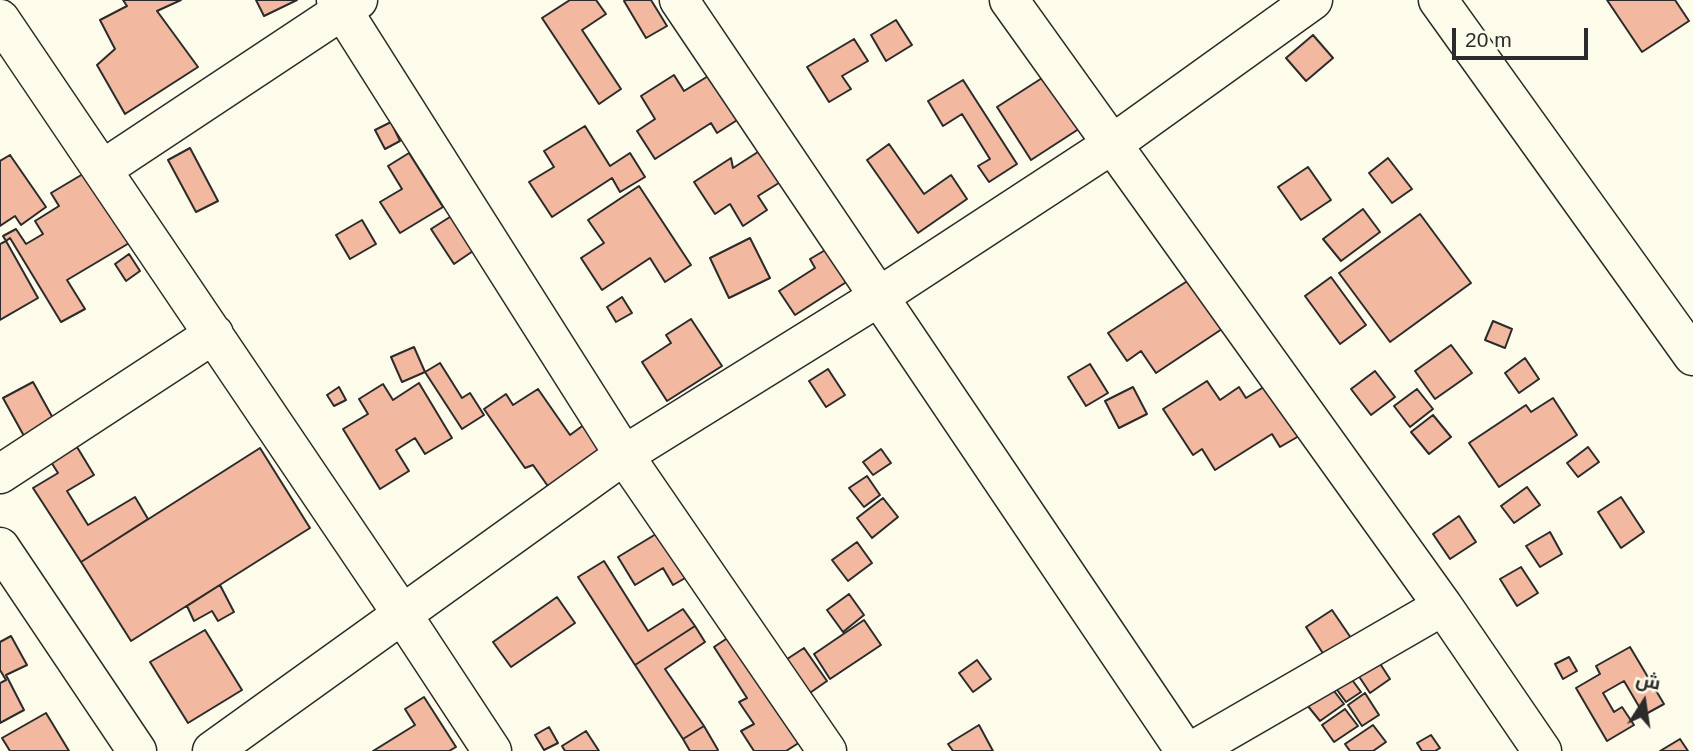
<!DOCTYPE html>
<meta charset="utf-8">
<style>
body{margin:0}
#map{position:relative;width:1693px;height:751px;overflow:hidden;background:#fdfbea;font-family:Arial,Cairo,sans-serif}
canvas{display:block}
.north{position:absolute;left:1609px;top:667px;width:70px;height:70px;-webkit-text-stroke:5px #fdfbea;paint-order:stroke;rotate:12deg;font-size:19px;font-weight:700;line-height:28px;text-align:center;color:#2b2b2b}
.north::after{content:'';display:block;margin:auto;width:24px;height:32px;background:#2b2b2b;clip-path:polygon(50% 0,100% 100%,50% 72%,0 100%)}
.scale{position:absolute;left:1452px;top:28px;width:136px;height:32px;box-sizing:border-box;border:4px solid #2b2b2b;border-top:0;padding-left:9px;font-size:21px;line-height:24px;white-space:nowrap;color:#2b2b2b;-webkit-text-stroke:5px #fdfbea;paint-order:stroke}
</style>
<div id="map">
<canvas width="1693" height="751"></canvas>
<div class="north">ش</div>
<div class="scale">20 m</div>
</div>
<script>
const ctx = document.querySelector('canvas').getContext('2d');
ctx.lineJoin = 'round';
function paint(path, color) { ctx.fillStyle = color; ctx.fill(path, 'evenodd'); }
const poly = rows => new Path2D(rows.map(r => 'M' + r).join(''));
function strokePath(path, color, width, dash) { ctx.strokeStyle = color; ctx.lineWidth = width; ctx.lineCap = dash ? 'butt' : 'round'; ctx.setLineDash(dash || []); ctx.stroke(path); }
const building = poly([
 [123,0,181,0,157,11,198,67,125,114,97,65,115,49,100,20,127,6,123,0],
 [256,0,297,0,264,16,256,0],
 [570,0,596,0,606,14,582,30,621,89,599,104,542,18,570,0],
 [626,0,651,0,667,26,646,38,624,1,626,0],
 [1607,0,1675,0,1689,21,1642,52,1607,0],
 [896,20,912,45,886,61,871,35,896,20],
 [1313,35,1333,58,1306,81,1286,58,1313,35],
 [854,39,868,61,842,76,851,89,829,102,807,67,854,39],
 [1053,71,1088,123,1031,160,997,107,1053,71],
 [713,73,742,117,717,133,711,123,655,159,637,131,655,119,641,96,674,75,684,91,713,73],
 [963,80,1017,164,989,182,978,166,990,159,962,114,943,126,928,101,963,80],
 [391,122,400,141,385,149,375,130,391,122],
 [585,126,610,166,630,153,645,177,620,192,612,178,552,217,529,182,554,167,544,151,585,126],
 [889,144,924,194,951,175,967,199,918,233,867,160,889,144],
 [190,148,218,201,196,212,168,160,190,148],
 [761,150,782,181,758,196,767,210,743,226,730,204,715,214,694,182,731,158,733,168,761,150],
 [409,153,443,207,400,233,380,202,402,189,388,166,409,153],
 [10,155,46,207,21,225,15,216,0,226,0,161,10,155],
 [1388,158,1412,189,1392,203,1369,173,1388,158],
 [1308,167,1331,200,1301,220,1278,187,1308,167],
 [88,171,131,242,67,280,85,309,61,322,10,238,6,241,3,236,16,229,26,244,43,234,35,221,59,206,51,193,88,171],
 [639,186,691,265,665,282,650,258,602,290,581,258,604,243,588,220,639,186],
 [1363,209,1380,232,1341,261,1323,239,1363,209],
 [1420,214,1471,283,1390,342,1339,273,1420,214],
 [453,215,476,249,454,264,431,229,453,215],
 [362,220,376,244,350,259,336,235,362,220],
 [750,238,770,278,729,298,710,258,750,238],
 [6,241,38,298,0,320,0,244,6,241],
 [827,249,848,281,795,315,779,291,815,268,810,259,827,249],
 [129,254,140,271,126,281,115,264,129,254],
 [1195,276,1228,325,1156,373,1141,351,1127,361,1108,333,1195,276],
 [1331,277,1366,325,1340,344,1305,296,1331,277],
 [622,297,632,313,616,322,607,307,622,297],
 [691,319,722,366,667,401,642,362,671,343,666,335,691,319],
 [1493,321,1512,329,1505,348,1485,340,1493,321],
 [1451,345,1472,373,1435,399,1415,371,1451,345],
 [414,347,425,372,402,382,391,357,414,347],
 [1525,358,1539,379,1519,393,1505,373,1525,358],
 [440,363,462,398,470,393,484,415,462,429,425,372,440,363],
 [1090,364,1108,393,1086,406,1068,377,1090,364],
 [828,369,845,395,826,407,809,381,828,369],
 [1375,371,1395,397,1371,415,1351,389,1375,371],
 [1207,381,1220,400,1239,387,1246,398,1267,385,1299,436,1280,447,1272,434,1215,470,1202,449,1193,455,1163,409,1207,381],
 [33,382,54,420,24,436,3,398,33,382],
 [419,383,452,438,425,454,415,438,396,450,409,471,380,489,343,429,368,414,359,399,383,384,393,400,419,383],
 [339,387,346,400,334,406,327,395,339,387],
 [1133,387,1147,414,1119,428,1105,401,1133,387],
 [538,389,570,435,585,424,607,455,552,492,533,465,525,468,484,409,506,394,513,405,538,389],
 [1417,389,1433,409,1410,427,1394,406,1417,389],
 [1553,398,1577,435,1499,487,1469,443,1526,405,1531,412,1553,398],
 [1433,415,1451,437,1429,454,1411,432,1433,415],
 [77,447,94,475,67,491,88,525,135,497,148,519,81,562,33,488,58,473,51,462,77,447],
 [1588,447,1599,462,1578,477,1567,463,1588,447],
 [260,448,310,528,131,641,81,562,260,448],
 [881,449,891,463,873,475,863,462,881,449],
 [867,476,880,495,864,507,849,488,867,476],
 [1527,487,1540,505,1514,523,1501,506,1527,487],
 [1621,497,1644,532,1621,548,1598,512,1621,497],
 [883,498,898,517,872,538,857,518,883,498],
 [1459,516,1476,542,1450,559,1433,534,1459,516],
 [666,528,694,573,673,585,663,568,635,585,618,557,666,528],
 [1550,532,1562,554,1540,567,1526,546,1550,532],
 [857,542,872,563,848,581,832,560,857,542],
 [604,561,648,631,683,609,695,626,635,665,578,577,604,561],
 [1521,567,1538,593,1517,606,1500,579,1521,567],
 [220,585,234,612,218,621,212,611,194,621,187,606,220,585],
 [849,594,864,615,843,632,827,610,849,594],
 [557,597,575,623,511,667,493,642,557,597],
 [1332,610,1351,638,1324,655,1306,627,1332,610],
 [864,620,881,645,830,679,814,654,864,620],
 [695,626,705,642,665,669,704,726,683,739,635,665,695,626],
 [205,630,242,690,188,723,150,662,205,630],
 [738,631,808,737,786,751,754,751,741,731,754,724,739,702,747,698,714,647,738,631],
 [11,636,27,665,6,675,24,710,0,723,0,683,6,680,0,670,0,642,11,636],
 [1630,647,1664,704,1644,715,1624,681,1603,693,1614,712,1622,707,1634,725,1607,741,1576,688,1600,674,1596,666,1630,647],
 [804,648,827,681,804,697,781,663,804,648],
 [1569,657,1577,671,1563,679,1555,664,1569,657],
 [1377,659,1390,679,1370,693,1356,672,1377,659],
 [977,660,991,679,973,692,959,673,977,660],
 [1350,677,1361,692,1346,702,1335,687,1350,677],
 [1331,687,1344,704,1320,721,1307,705,1331,687],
 [1365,693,1379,715,1362,726,1348,705,1365,693],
 [424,697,456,747,449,751,373,751,415,725,405,709,424,697],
 [1345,709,1358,726,1334,742,1322,725,1345,709],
 [46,713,69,751,10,751,2,738,46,713],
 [979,725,993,751,953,751,948,744,979,725],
 [1373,725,1386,742,1373,751,1350,751,1345,744,1373,725],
 [704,726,718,750,717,751,690,751,683,739,704,726],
 [549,727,558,743,544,750,535,735,549,727],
 [586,731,599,751,565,751,562,746,586,731],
 [1431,735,1440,748,1435,751,1422,751,1417,743,1431,735],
 [1680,739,1688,751,1660,751,1680,739]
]);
const minor = poly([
 [336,0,624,455,827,751],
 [679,0,1185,751],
 [1009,0,1443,606,1542,751],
 [1438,0,1693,356],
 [0,19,402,614,492,751],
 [103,169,358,0],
 [0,474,214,334],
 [0,547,137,751],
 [212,751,624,455,877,298,1111,145,1313,0],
 [1192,751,1443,606]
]);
paint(building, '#f2b8a0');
strokePath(building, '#2b2b2b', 2);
strokePath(minor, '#2b2b2b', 41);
strokePath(minor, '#fdfbea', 38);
</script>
